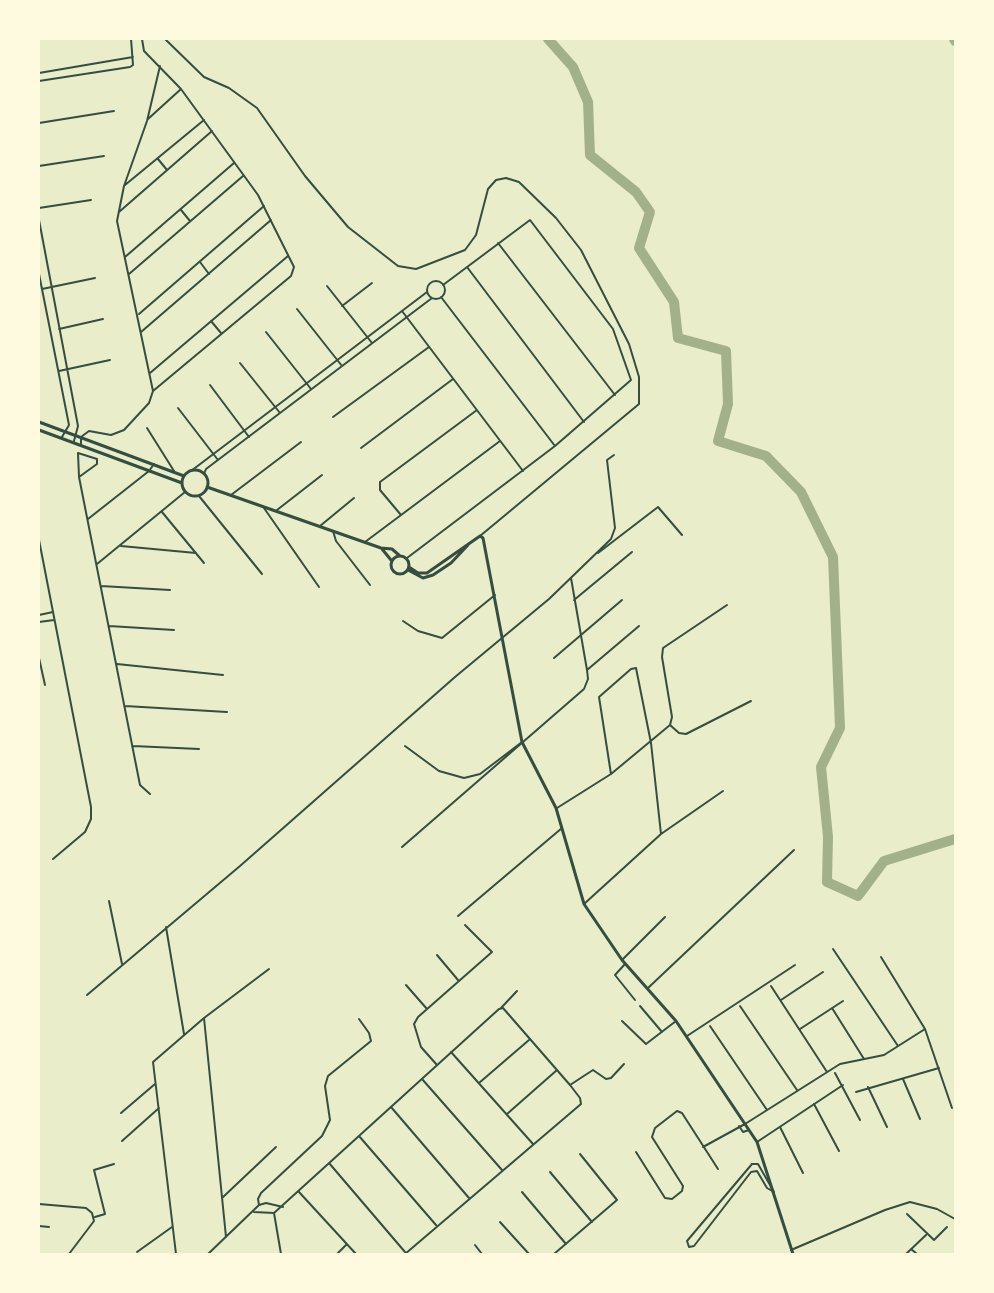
<!DOCTYPE html>
<style>
body{margin:0}
#map{position:relative;width:994px;height:1293px;overflow:hidden;background:#e9edc9;font-family:"Fira Sans",sans-serif}
canvas{display:block}
.frame{position:absolute;inset:0;border:40px solid #fefae0;pointer-events:none}
</style>
<div id="map">
<canvas width="994" height="1293"></canvas>
<div class="frame"></div>
</div>
<script>
const ctx = document.querySelector('canvas').getContext('2d');
ctx.lineJoin = 'round';
const poly = rows => new Path2D(rows.map(r => 'M' + r).join(''));
function strokePath(path, color, width, dash) { ctx.strokeStyle = color; ctx.lineWidth = width; ctx.lineCap = dash ? 'butt' : 'round'; ctx.setLineDash(dash || []); ctx.stroke(path); }
const river = poly([
 [548,39,573,67,588,102,590,155,636,192,650,212,639,248,674,302,678,338,726,351,728,404,718,441,766,456,801,492,833,557,840,728,821,767,828,837,827,882,858,896,884,861,955,839],
 [954,39,955,41]
]);
const minor = poly([
 [142,39,144,51,181,89,258,195,294,267,291,276,153,391],
 [165,39,204,77,229,88,257,108,305,176,348,227,398,266,416,269,465,250,476,235,488,189,496,180,506,178,519,182,556,218,581,250,629,344,639,377,639,404,480,536],
 [39,73,133,57],
 [39,81,130,67,133,65,131,39],
 [148,119,181,89],
 [39,123,114,111],
 [158,159,167,170],
 [39,166,104,156],
 [125,185,204,120],
 [39,208,91,200],
 [181,210,190,221],
 [119,212,212,131],
 [39,220,78,426,74,441],
 [498,243,615,395],
 [125,257,234,163],
 [200,262,209,274],
 [467,267,584,422],
 [39,274,69,425,62,437],
 [129,274,243,176],
 '427 290a9 9 0 1 1 18 0a9 9 0 1 1-18 0Z',
 [327,286,372,343],
 [42,289,95,278],
 [441,297,555,446],
 [342,306,372,283],
 [297,309,342,366],
 [402,311,523,471],
 [139,314,264,206],
 [211,321,221,333],
 [59,329,103,319],
 [141,332,271,220],
 [266,332,311,389],
 [240,363,280,413],
 [59,371,110,360],
 [150,373,288,256],
 [210,385,249,437],
 [178,408,218,460],
 [333,417,429,347],
 [147,428,174,471],
 [81,444,81,437,89,431,111,435,124,430,149,403,153,391,117,221,124,186,147,121,160,66],
 [361,448,453,379],
 [191,471,427,292],
 [204,474,206,469,432,298],
 [79,477,97,464,97,459,78,453,79,477,140,785,150,794],
 [231,495,301,442],
 [199,496,262,574],
 [264,508,319,587],
 [277,510,322,475],
 [162,512,204,563],
 [401,515,380,490,380,482,477,410],
 [88,519,149,471,154,464],
 [320,526,354,498],
 [333,531,336,541,370,585],
 [39,540,91,807,91,819,85,832,53,859],
 [365,542,500,441],
 [121,546,196,553],
 [598,553,658,507,682,535],
 [407,558,555,446,631,380,613,329,530,220,443,285],
 [97,564,185,492],
 [101,586,170,590],
 [574,600,632,552],
 [39,615,53,612],
 [403,621,418,631,442,638,495,595],
 [39,622,54,620],
 [109,626,174,630],
 [39,658,45,685],
 [554,658,622,600],
 [117,664,223,675],
 [587,670,639,626],
 [125,706,227,712],
 [670,725,679,733,686,734,751,701],
 [133,746,199,749],
 [405,746,439,771,464,778,480,774,522,742],
 [611,774,599,697,631,669,636,668,651,743,661,834],
 [557,808,611,774,670,725,672,717,662,657,663,648,727,605],
 [402,847,584,689,588,679,587,670,571,578],
 [109,901,122,964],
 [584,904,661,834,723,791],
 [458,916,562,828],
 [166,927,184,1034],
 [833,949,898,1046],
 [437,955,458,980],
 [881,957,925,1029,952,1108],
 [622,960,665,917],
 [625,964,615,975,635,1000],
 [406,985,427,1009],
 [771,986,827,1072],
 [648,988,794,850],
 [87,995,240,866,455,677,549,599,611,539,615,528,607,460,614,455],
 [781,1000,823,972],
 [640,1006,662,1032],
 [740,1006,797,1090],
 [501,1008,517,991],
 [832,1008,864,1059],
 [622,1021,646,1044,676,1021],
 [710,1026,767,1110],
 [800,1029,843,1001],
 [687,1036,795,965],
 [451,1052,533,1144],
 [437,1065,421,1047,414,1024,418,1017,492,952,465,925],
 [835,1073,860,1120],
 [422,1079,502,1170],
 [903,1079,920,1119],
 [479,1083,529,1040],
 [570,1085,593,1070,606,1079,611,1078,624,1064],
 [868,1087,887,1127],
 [856,1092,939,1068],
 [814,1104,839,1151],
 [391,1107,469,1198],
 [121,1113,155,1084],
 [507,1114,557,1070],
 [739,1126,743,1132,749,1130],
 [780,1127,803,1173],
 [359,1136,436,1225],
 [122,1141,159,1108],
 [757,1142,843,1085],
 [703,1147,745,1124,840,1064,884,1055,925,1029],
 [636,1152,665,1198,672,1199,682,1191,683,1186,652,1137,655,1128,677,1111,682,1113,718,1169],
 [329,1163,405,1252],
 [752,1164,758,1164,774,1192,767,1188,757,1171,751,1172,694,1246,689,1247,687,1241,752,1164],
 [550,1172,592,1222],
 [299,1192,356,1254],
 [522,1192,566,1244],
 [222,1198,276,1147],
 [39,1204,86,1208,92,1213,94,1221,69,1254],
 [259,1205,266,1203,283,1207],
 [254,1212,274,1213],
 [274,1213,499,1009,503,1008,570,1085,580,1098,581,1104,405,1254],
 [274,1213,281,1254],
 [907,1214,934,1240,947,1227],
 [95,1217,105,1214,94,1170,114,1164],
 [500,1222,529,1254],
 [39,1226,49,1227],
 [226,1237,204,1018,269,969],
 [475,1245,482,1254],
 [911,1249,917,1254],
 [791,1250,885,1210,910,1202,937,1209,955,1219],
 [137,1252,172,1227],
 [176,1254,153,1062,204,1018],
 [208,1254,259,1205,258,1199,261,1193,322,1136,330,1120,325,1086,328,1076,371,1041,369,1033,359,1019],
 [337,1254,347,1244],
 [554,1254,617,1200,580,1154],
 [906,1254,926,1235]
]);
const tertiary = poly([
 [39,422,184,476],
 [39,430,182,483],
 '182 483a13 13 0 1 1 26 0a13 13 0 1 1-26 0Z',
 [207,487,381,548,392,549,400,556],
 [382,549,391,560],
 '391 565a9 9 0 1 1 18 0a9 9 0 1 1-18 0Z',
 [409,567,418,573,427,573,480,536,483,538,522,742,556,808,584,904,622,960,676,1021,757,1142,793,1254],
 [408,570,423,578,433,575,451,563,468,545]
]);
strokePath(river, '#a3b18a', 10);
strokePath(minor, '#344e41', 2);
strokePath(tertiary, '#344e41', 3);
</script>
